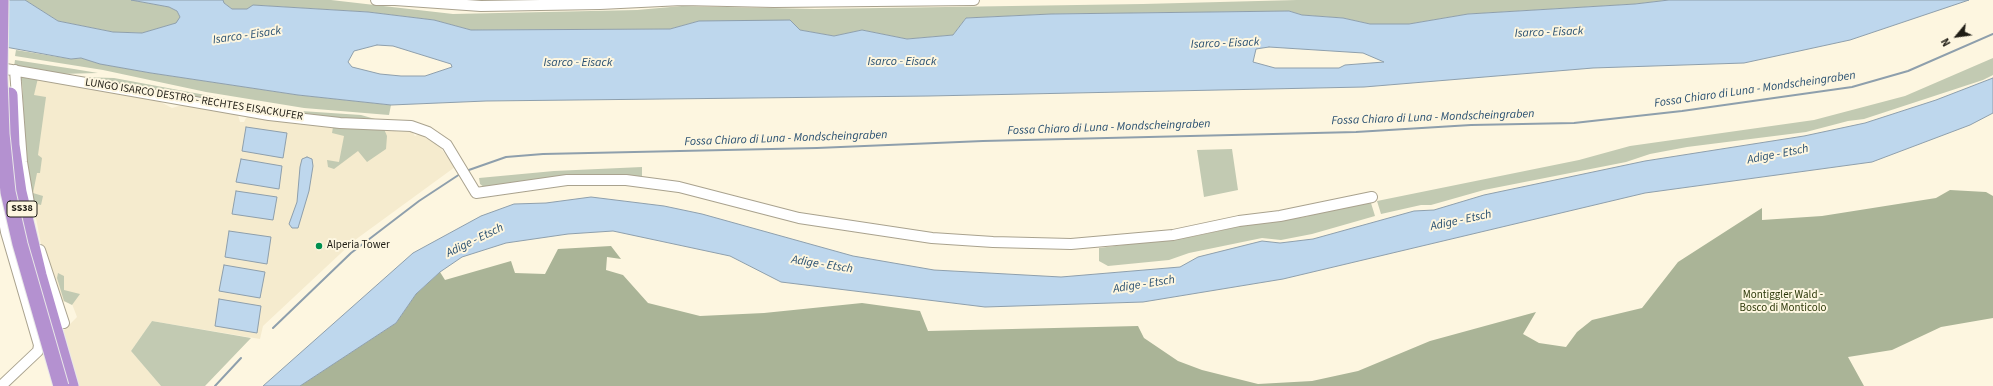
<!DOCTYPE html>
<style>
body{margin:0}
#map{position:relative;width:1993px;height:386px;overflow:hidden;background:#fdf6e0;font-family:"Source Sans 3",sans-serif}
canvas{display:block}
.north{position:absolute;left:1937px;top:16px;width:40px;height:40px;-webkit-text-stroke:3px #fdf6e0;paint-order:stroke;rotate:241deg;font-size:11px;font-weight:700;line-height:16px;text-align:center;color:#1f1d15}
.north::after{content:'';display:block;margin:auto;width:14px;height:18px;background:#1f1d15;clip-path:polygon(50% 0,100% 100%,50% 72%,0 100%)}
</style>
<div id="map">
<canvas width="1993" height="386"></canvas>
<div class="north">N</div>
</div>
<script>
const ctx = document.querySelector('canvas').getContext('2d');
ctx.lineJoin = 'round';
function paint(path, color) { ctx.fillStyle = color; ctx.fill(path, 'evenodd'); }
const poly = rows => new Path2D(rows.map(r => 'M' + r).join(''));
function strokePath(path, color, width, dash) { ctx.strokeStyle = color; ctx.lineWidth = width; ctx.lineCap = dash ? 'butt' : 'round'; ctx.setLineDash(dash || []); ctx.stroke(path); }
function write(font, color, halo, rows, align = 'center') {
  ctx.font = font + ' "Source Sans 3",sans-serif'; ctx.lineWidth = 4; ctx.setLineDash([]); ctx.textBaseline = 'middle'; ctx.strokeStyle = halo; ctx.fillStyle = color; for (const [text, x, y, turn = 0] of rows) {
    ctx.save(); ctx.translate(x, y); ctx.rotate((+turn || 0) * Math.PI / 180); ctx.textAlign = isNaN(turn) ? turn : align; if (halo) ctx.strokeText(text, 0, 0); ctx.fillText(text, 0, 0); ctx.restore();
  }
}
const built = poly([
 [20,78,57,81,91,89,155,99,172,108,186,104,238,115,240,122,244,122,246,118,250,116,296,124,409,132,411,130,415,136,419,134,439,146,455,167,355,240,263,326,260,339,152,321,131,351,161,386,78,386,63,331,77,317,72,304,59,300,41,244,27,172,22,81,20,81]
]);
const green = poly([
 [25,0,131,0,169,7,177,11,180,17,177,23,142,33,113,32,58,21],
 [223,0,331,0,453,14,637,10,682,6,815,9,1143,4,1297,0,1669,0,1635,4,1468,14,1409,24,1370,24,1343,18,1302,15,1289,11,1051,14,966,18,953,35,907,39,862,30,834,36,800,30,699,21,670,29,471,30,434,20,368,12,253,5,248,9,232,9,224,3],
 [16,50,71,59,81,58,101,64,151,73,298,95,391,105,389,115,304,108,206,92,103,70,15,56],
 [1993,58,1993,75,1983,80,1864,119,1848,121,1806,132,1687,147,1650,154,1626,162,1484,190,1431,205,1421,205,1381,214,1377,201,1579,160,1630,146,1814,120,1905,96],
 [15,60,74,69,98,73,60,74,14,67],
 [21,76,38,78,34,95,46,97,38,155,42,158,40,173,37,173,33,193,43,196,41,205,37,204,36,219,27,172,22,81,20,81],
 [79,77,114,78,286,110,361,115,375,119,310,117],
 [333,127,384,129,387,136,386,149,367,162,358,151,334,169,328,167,327,160,339,162,344,136,332,133],
 [1232,149,1238,190,1204,197,1197,150],
 [642,167,642,177,485,188,480,184,479,178,554,171],
 [1371,203,1375,216,1312,234,1281,240,1262,238,1189,253,1169,260,1108,266,1099,261,1099,248,1195,236,1241,226,1304,217,1347,206],
 [58,273,64,276,64,290,80,294,72,305,64,301,57,278],
 [152,321,251,338,205,386,161,386,131,351]
]);
const forest = poly([
 [1950,190,1986,192,1993,196,1993,318,1941,327,1892,350,1848,357,1864,386,300,386,396,323,416,294,440,272,445,280,511,261,515,273,545,274,558,249,611,246,621,259,607,257,606,270,623,275,648,303,700,316,764,313,862,303,920,311,928,331,1138,326,1144,338,1178,361,1202,370,1258,384,1312,381,1358,371,1430,341,1536,312,1523,334,1539,343,1566,347,1577,332,1592,320,1642,308,1678,262,1762,208,1762,220,1822,216,1936,198]
]);
const water = poly([
 [0,0,25,0,58,21,113,32,142,33,176,23,180,17,177,11,169,7,131,0,223,0,224,3,232,9,247,9,253,5,368,12,434,20,471,30,670,29,699,21,790,20,800,30,834,36,862,30,907,39,953,35,966,18,1051,14,1289,11,1302,15,1343,18,1370,24,1409,24,1468,14,1635,4,1669,0,1969,0,1850,40,1744,63,1593,68,1364,87,929,96,486,101,391,105,298,95,151,73,100,64,81,58,71,59,0,46,0,0],
 [377,45,393,46,451,64,452,67,425,76,401,76,380,74,352,67,348,62,354,51,377,45],
 [1269,47,1363,53,1384,62,1345,65,1339,68,1275,68,1253,62,1256,49,1269,47],
 [1993,78,1993,113,1970,125,1872,162,1645,193,1283,279,1143,302,985,307,781,282,730,256,613,231,568,234,506,243,462,257,440,272,416,294,396,323,300,386,263,386,413,253,481,216,514,204,546,203,591,197,664,206,702,214,853,256,934,270,1061,277,1180,267,1198,257,1262,241,1280,243,1313,239,1414,211,1434,210,1484,195,1645,161,1804,136,1865,123,1936,100,1993,78],
 [246,127,287,133,283,158,242,151,246,127],
 [307,157,312,159,313,166,309,191,298,228,292,228,289,224,297,202,300,167,302,159,307,157],
 [241,159,282,166,279,189,236,182,241,159],
 [236,191,277,197,273,220,232,214,236,191],
 [229,231,271,237,267,264,225,257,229,231],
 [224,265,265,272,260,298,219,291,224,265],
 [219,299,261,306,257,333,215,326,219,299]
]);
const stream = poly([
 [466,171,506,157,543,154,817,148,983,141,1356,132,1471,125,1574,123,1682,111,1852,87,1908,71,1993,34],
 [273,328,351,253,419,201,460,174],
 [215,386,241,358]
]);
const minor = poly([
 [376,0,393,0],
 [395,0,481,6,600,4,682,0,774,2,974,0],
 [0,68,269,115,340,123,411,126,428,132,447,145,476,193,567,180,626,180,679,187,799,218,932,238,993,242,1071,244,1173,235,1239,221,1280,216,1372,197],
 [15,70,22,162,30,209],
 [0,199,6,232,39,345,38,351,1,386],
 [40,250,64,323]
]);
const highway = poly([
 [10,95,12,145,19,192,39,275,71,386]
]);
const highwayBridge = poly([
 [1,0,0,77,2,134,8,192,20,244,61,386]
]);
const markers = [
 [319,246,4,"#00904f"]
];
const shields = [
 [22,209,30]
];
const shieldNames = [
 ["SS38",22,209]
];
const streetNames = [
 ["LUNGO ISARCO DESTRO - RECHTES EISACKUFER",194,100,9]
];
const poiNames = [
 ["Alperia Tower",327,246]
];
const parkNames = [
 ["Montiggler Wald -",1783,296],
 ["Bosco di Monticolo",1783,309]
];
const waterNames = [
 ["Isarco - Eisack",1549,33,-2],
 ["Isarco - Eisack",247,36,-8],
 ["Isarco - Eisack",1225,44,-2],
 ["Isarco - Eisack",902,62],
 ["Isarco - Eisack",578,63],
 ["Fossa Chiaro di Luna - Mondscheingraben",1755,90,-8],
 ["Fossa Chiaro di Luna - Mondscheingraben",1433,118,-2],
 ["Fossa Chiaro di Luna - Mondscheingraben",1109,128,-2],
 ["Fossa Chiaro di Luna - Mondscheingraben",786,139,-2],
 ["Adige - Etsch",1778,155,-11],
 ["Adige - Etsch",1461,221,-12],
 ["Adige - Etsch",475,241,-26],
 ["Adige - Etsch",822,265,9],
 ["Adige - Etsch",1144,285,-9]
];
paint(built, '#f5ebce');
paint(green, '#c2cab2');
paint(forest, '#aab497');
paint(water, '#bed7ed');
strokePath(water, '#8e9fac', 1);
strokePath(stream, '#8e9fac', 2);
strokePath(minor, '#a9a28e', 12);
strokePath(highway, '#e9e8e8', 17);
strokePath(minor, '#fff', 10);
strokePath(highway, '#b491d0', 15);
strokePath(highwayBridge, '#e9e8e8', 17, []);
strokePath(highwayBridge, '#b491d0', 15);
for (const [x, y, r, color] of markers) { const dot = new Path2D(); dot.arc(x, y, r, 0, 2 * Math.PI); ctx.fillStyle = color; ctx.fill(dot); strokePath(dot, '#fdf6e0', 1.5); }
for (const [x, y, w] of shields) { const box = new Path2D(); box.roundRect(x - w / 2, y - 8, w, 16, 3); ctx.fillStyle = '#fdf6e0'; ctx.fill(box); strokePath(box, '#1f1d15', 1); }
write('bold 10px', '#1f1d15', null, shieldNames);
write('11px', '#1f1d15', '#fdf6e0', streetNames);
write('11px', '#1f1d15', '#fdf6e0', poiNames, 'left');
write('11px', '#2d3909', '#fdf6e0', parkNames);
write('italic 12px', '#295071', '#fdf6e0', waterNames);
</script>
